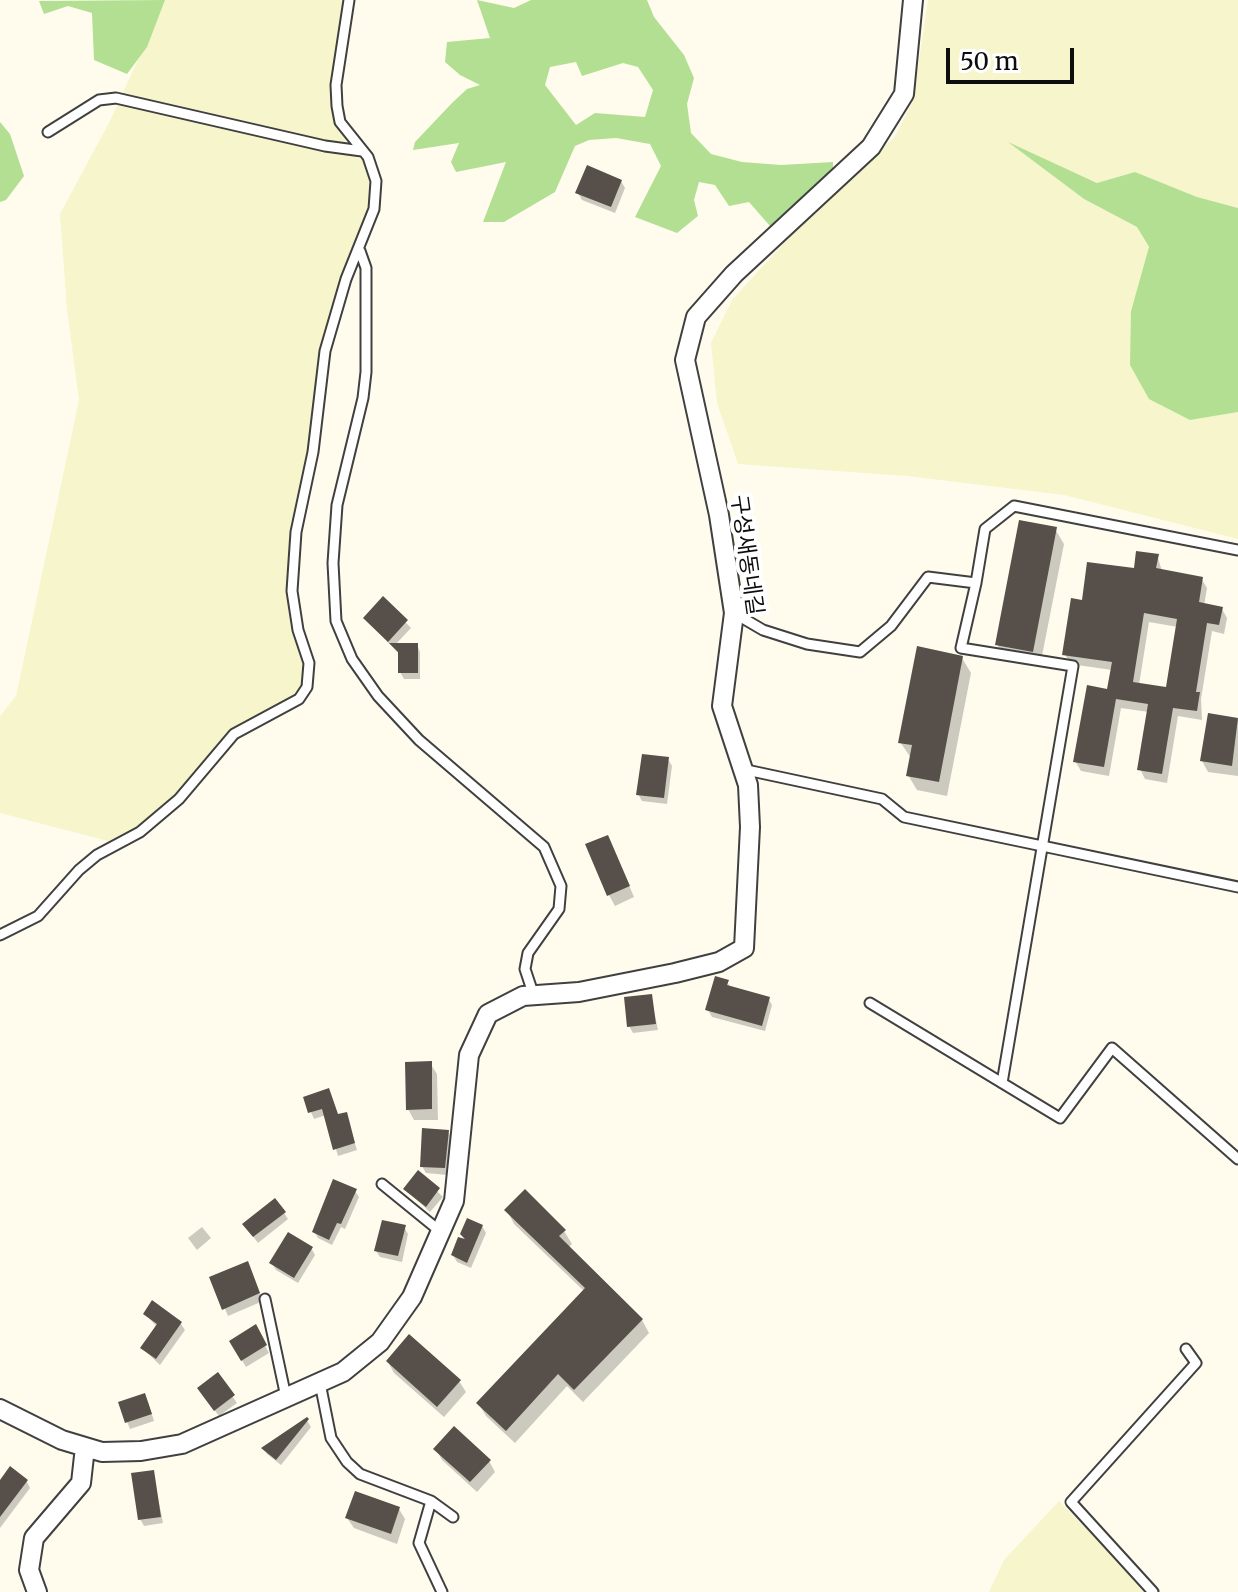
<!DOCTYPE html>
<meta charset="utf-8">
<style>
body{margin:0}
#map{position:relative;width:1238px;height:1592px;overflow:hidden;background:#fffcee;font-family:Merriweather,serif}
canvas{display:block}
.scale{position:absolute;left:946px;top:48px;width:128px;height:36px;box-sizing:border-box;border:4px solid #0d0d0d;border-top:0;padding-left:10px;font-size:24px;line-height:28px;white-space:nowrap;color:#0d0d0d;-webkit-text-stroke:6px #fff;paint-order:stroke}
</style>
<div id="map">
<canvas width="1238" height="1592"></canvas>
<div class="scale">50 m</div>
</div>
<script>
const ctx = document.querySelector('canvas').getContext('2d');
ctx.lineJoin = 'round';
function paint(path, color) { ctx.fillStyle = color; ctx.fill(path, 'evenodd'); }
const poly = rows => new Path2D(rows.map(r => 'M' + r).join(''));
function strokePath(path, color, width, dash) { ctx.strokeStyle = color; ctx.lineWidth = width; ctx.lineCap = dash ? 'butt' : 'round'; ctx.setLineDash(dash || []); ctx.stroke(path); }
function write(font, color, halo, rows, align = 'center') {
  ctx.font = font + ' Merriweather,"Noto Sans KR",serif'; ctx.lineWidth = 8; ctx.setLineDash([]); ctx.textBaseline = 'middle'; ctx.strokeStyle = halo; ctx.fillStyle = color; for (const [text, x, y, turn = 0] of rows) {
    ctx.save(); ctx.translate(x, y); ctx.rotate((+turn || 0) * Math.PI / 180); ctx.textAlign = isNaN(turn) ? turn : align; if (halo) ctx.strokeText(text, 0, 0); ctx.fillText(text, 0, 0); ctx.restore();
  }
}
const farmland = poly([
 [165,0,346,0,332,105,350,152,367,164,372,197,369,221,336,295,324,339,310,442,294,522,289,596,305,661,306,680,300,694,232,732,179,794,145,823,108,841,0,813,0,716,16,696,79,400,67,310,60,214,111,119],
 [928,0,1238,0,1238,208,1197,197,1135,172,1098,183,1012,145,1084,199,1137,227,1149,248,1131,310,1190,420,1238,412,1238,539,1064,495,907,476,738,464,717,403,711,343,732,300,829,194,894,138,913,101],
 [1059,1501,1114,1557,1147,1592,989,1592,1004,1560]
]);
const forest = poly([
 [165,0,147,47,127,74,94,60,92,13,68,6,44,14,39,1],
 [477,0,514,8,531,0,647,0,654,17,684,55,694,78,687,104,691,133,711,154,742,162,781,165,833,162,833,173,770,226,749,202,729,206,715,185,699,182,694,200,698,216,677,233,635,217,661,166,650,144,616,138,589,140,575,146,555,192,504,222,483,222,506,162,456,172,451,162,459,143,413,150,415,142,452,103,467,89,480,85,460,75,445,62,447,42,490,38],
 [576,62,582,76,623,63,638,67,653,90,645,117,595,113,576,125,545,85,550,67],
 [0,122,10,134,24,176,6,200,0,202],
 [1008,142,1097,183,1135,172,1197,197,1238,208,1238,412,1190,420,1149,399,1130,365,1131,311,1149,247,1137,227,1084,199]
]);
const shadow = poly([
 [621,181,625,188,615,213,582,200,578,193],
 [1055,529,1064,544,1040,666,1006,659,997,644],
 [1157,555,1162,571,1201,578,1207,588,1204,606,1222,609,1227,618,1224,634,1212,631,1201,699,1202,720,1178,716,1167,783,1145,779,1140,769,1149,712,1121,708,1109,776,1081,771,1075,761,1109,691,1112,670,1070,664,1065,654,1084,602],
 [1149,622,1178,627,1168,690,1139,685],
 [383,599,411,628,395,645,417,645,420,652,420,679,404,679,400,672,400,655,365,618],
 [962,658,971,673,947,796,917,790,908,775,911,758,900,742],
 [1209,715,1238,720,1238,776,1208,772,1202,761],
 [668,759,672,766,667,804,642,801,638,794],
 [613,848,634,897,615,906,609,895],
 [727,982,731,988,768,998,772,1005,765,1031,712,1017,708,1010],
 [651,996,658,1030,633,1033,629,1026],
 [430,1063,437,1074,438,1120,414,1120,408,1109],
 [305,1098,339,1116,346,1114,357,1150,338,1156,326,1115,314,1119],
 [448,1132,452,1138,448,1175,426,1173,422,1166],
 [418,1173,443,1197,430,1212,405,1189],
 [355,1191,359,1197,345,1229,341,1227,332,1245,318,1238,314,1231],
 [507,1210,564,1231,572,1244,568,1248,642,1320,649,1333,583,1402,567,1386,515,1443,486,1416,478,1403,585,1292,514,1224],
 [284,1213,288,1219,258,1243,249,1231],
 [482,1226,486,1233,471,1268,457,1262,453,1255,466,1241,462,1234],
 [202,1227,211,1238,197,1250,188,1238],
 [404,1227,408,1234,402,1262,380,1257,376,1251],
 [311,1248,315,1255,298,1283,276,1270,272,1263],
 [251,1270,263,1301,228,1316,212,1278],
 [145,1314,181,1324,185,1330,160,1365,142,1348,157,1327],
 [255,1327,269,1353,246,1367,231,1342],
 [388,1362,459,1381,466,1392,444,1417,394,1373],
 [218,1375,237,1403,219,1416,203,1395],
 [148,1402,154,1421,130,1429,120,1404],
 [306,1419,311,1427,281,1465,267,1454,263,1448],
 [436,1449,489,1461,495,1472,477,1492,442,1460],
 [153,1472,163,1523,144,1526,140,1519],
 [27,1482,30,1488,0,1528,0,1483],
 [399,1509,405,1519,397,1544,354,1528,347,1518]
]);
const building = poly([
 [587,165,622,180,611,207,575,193],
 [1019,520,1057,527,1033,652,995,645],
 [1136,551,1159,554,1156,568,1203,577,1199,602,1223,607,1219,625,1207,623,1196,692,1200,692,1197,711,1173,708,1162,774,1137,770,1148,704,1116,699,1104,767,1073,762,1087,685,1107,689,1112,662,1062,655,1071,598,1082,600,1087,562,1134,568],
 [1144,613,1177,619,1166,687,1133,682],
 [383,596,408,620,388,642,363,618],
 [389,643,418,643,418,673,398,673,398,652],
 [917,646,963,656,939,782,906,776,912,745,898,743],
 [1208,713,1238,718,1232,766,1200,761],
 [642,754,669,757,664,798,636,795],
 [608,835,630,886,607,896,585,844],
 [715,976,729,980,727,985,770,997,762,1026,705,1010],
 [652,994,656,1024,627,1027,624,997],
 [432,1061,432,1109,406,1110,405,1062],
 [329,1088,338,1114,347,1112,355,1143,333,1150,322,1109,308,1113,303,1097],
 [422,1128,449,1130,445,1168,420,1167],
 [418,1170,440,1188,426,1207,403,1189],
 [333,1179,357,1189,341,1224,337,1223,329,1240,312,1232],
 [525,1189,566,1230,559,1236,643,1319,574,1390,558,1374,506,1431,476,1403,585,1288,504,1210],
 [275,1198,286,1212,253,1237,242,1224],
 [467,1218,483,1225,467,1263,451,1255,458,1237,465,1239,460,1234],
 [382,1220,406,1225,398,1256,374,1251],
 [288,1232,313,1247,294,1278,269,1263],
 [248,1261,260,1293,222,1310,209,1277],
 [152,1300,182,1322,156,1359,140,1348,157,1324,143,1314],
 [256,1324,267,1345,241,1361,229,1341],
 [409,1334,461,1380,437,1407,386,1361],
 [218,1372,235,1395,214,1411,197,1388],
 [145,1393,152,1414,125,1423,118,1402],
 [307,1417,309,1419,276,1460,261,1448],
 [454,1426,491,1460,470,1482,433,1449],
 [10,1466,28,1480,0,1517,0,1480],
 [154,1470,161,1517,138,1520,131,1473],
 [355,1491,400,1507,391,1534,345,1518]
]);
const service = poly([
 [48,132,99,100,116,98,325,146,362,151],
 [360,251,366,268,366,372,363,398,337,505,333,563,336,621,352,659,378,696,419,740,544,847,561,886,559,909,528,953,525,969,534,996],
 [976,583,961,648,1073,666,1002,1083],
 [734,613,763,630,807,644,860,652,891,626,928,577,976,583,985,529,1014,506,1238,550],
 [742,769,882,799,904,817,1238,887],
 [0,935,38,916,79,870,97,855,140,832,179,799,234,734,299,699,307,687,309,663,298,630,292,591,296,532,313,452,325,351,346,279,374,209,376,181,368,157,340,122,337,106,336,85,349,0],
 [870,1003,1060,1118,1112,1048,1238,1159],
 [382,1184,441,1232],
 [265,1299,286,1397],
 [320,1383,331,1438,347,1462,360,1474,431,1501,419,1543,442,1592],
 [431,1501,453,1517],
 [1153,1592,1071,1502,1196,1363,1186,1349]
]);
const minor = poly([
 [0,1409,62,1440,102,1452,141,1451,182,1444,343,1372,380,1342,412,1297,454,1201,469,1055,488,1014,523,996,579,992,675,973,719,962,744,948,750,827,748,785,722,706,734,613,719,515,685,360,696,317,734,274,871,147,904,94,913,0],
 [37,1592,29,1570,34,1538,81,1483,85,1447]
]);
const streetNames = [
 ["구성새동네길",746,555,82]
];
paint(farmland, '#f7f5cb');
paint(forest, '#b2df92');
paint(shadow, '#0003');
paint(building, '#574f49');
strokePath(service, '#404040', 13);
strokePath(minor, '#404040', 22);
strokePath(service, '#fff', 9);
strokePath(minor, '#fff', 18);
write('22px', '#0d0d0d', '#fff', streetNames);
</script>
